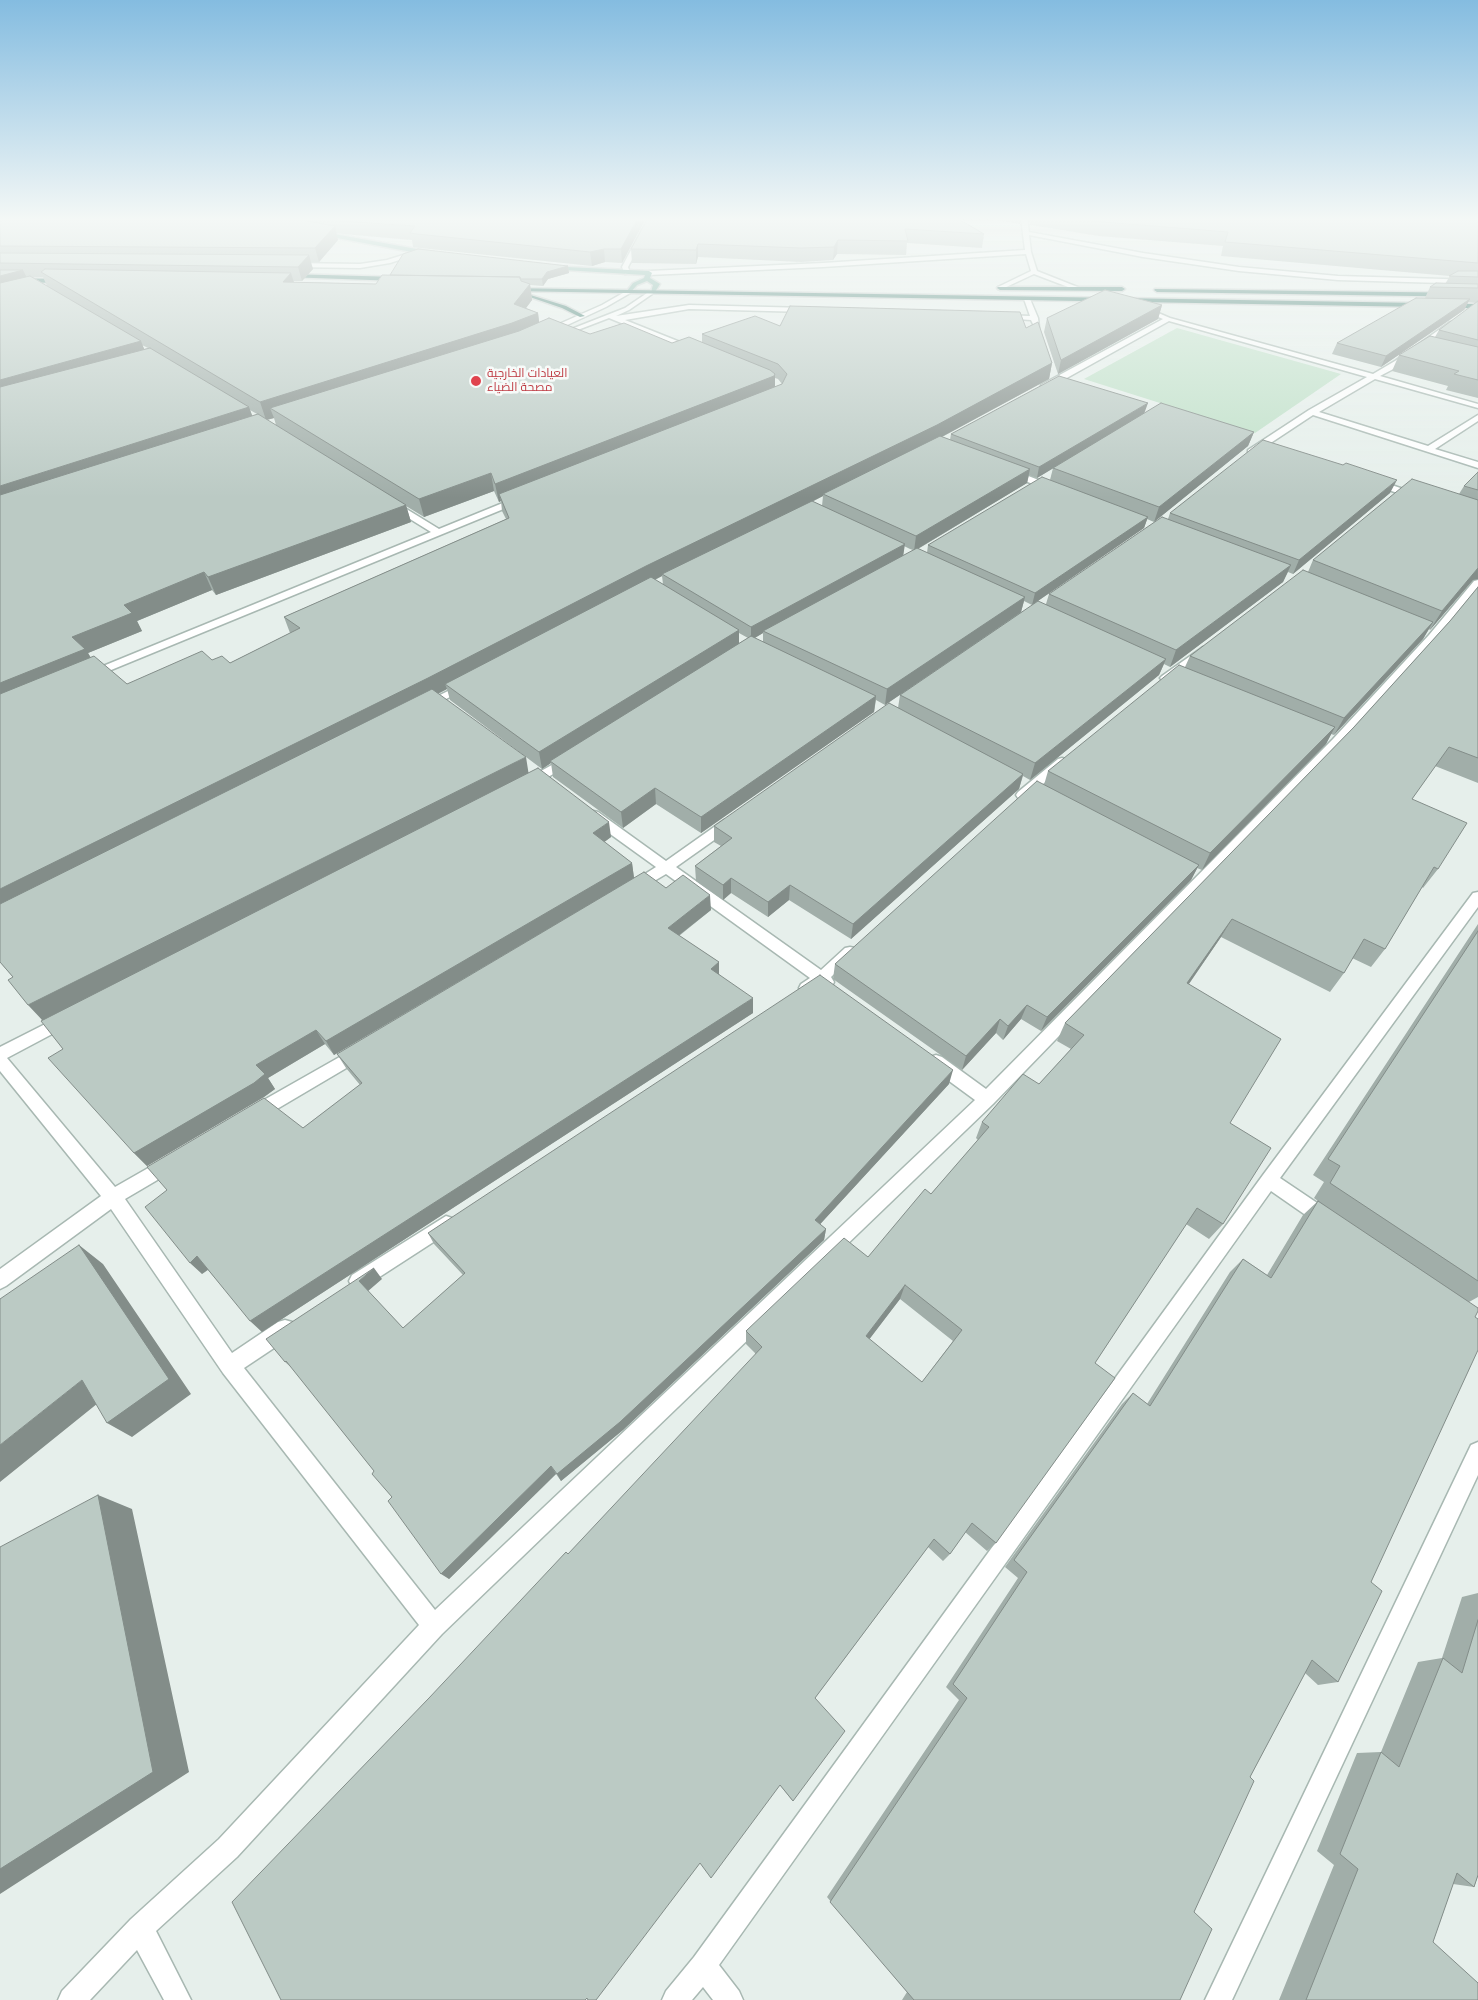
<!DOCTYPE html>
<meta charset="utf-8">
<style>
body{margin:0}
canvas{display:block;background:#e6efeb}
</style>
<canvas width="1478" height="2000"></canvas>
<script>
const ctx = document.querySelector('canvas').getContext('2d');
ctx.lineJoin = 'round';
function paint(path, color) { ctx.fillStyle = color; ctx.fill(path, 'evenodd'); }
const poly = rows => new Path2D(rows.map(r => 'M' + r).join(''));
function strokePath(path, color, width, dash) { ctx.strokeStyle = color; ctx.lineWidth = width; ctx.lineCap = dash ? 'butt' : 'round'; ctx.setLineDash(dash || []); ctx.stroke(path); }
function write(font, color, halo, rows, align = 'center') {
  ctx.font = font + ' "Space Grotesk",Cairo,sans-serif'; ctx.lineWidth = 5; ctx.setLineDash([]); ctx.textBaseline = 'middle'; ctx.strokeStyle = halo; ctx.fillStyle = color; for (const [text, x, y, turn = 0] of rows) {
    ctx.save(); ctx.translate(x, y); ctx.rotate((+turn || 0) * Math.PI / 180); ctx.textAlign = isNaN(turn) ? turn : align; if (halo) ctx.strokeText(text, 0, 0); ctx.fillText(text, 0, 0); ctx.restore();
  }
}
const green = poly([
 [1177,328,1341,374,1255,433,1084,379]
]);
const minor = poly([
 [648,218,654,218,628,267,630,273,625,274,622,267,648,218],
 [1021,218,1027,218,1029,232,1143,253,1239,267,1338,276,1478,280,1478,284,1338,280,1239,271,1143,257,1029,235,1031,252,1037,271,1080,288,1080,290,1076,290,1034,274,1002,289,998,289,998,287,1031,271,1026,254,823,267,649,275,646,273,649,271,823,263,1025,250,1021,218],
 [419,250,421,253,390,263,360,268,291,267,288,265,291,263,360,264,387,260,419,250],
 [630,289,632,290,632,292,606,307,548,334,541,332,602,305,630,289],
 [653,289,656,291,655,292,629,310,616,316,689,305,808,308,811,310,808,312,689,309,625,320,695,348,696,350,692,352,609,318,575,331,569,330,625,308,653,289],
 [1027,297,1030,299,1038,318,1039,328,1035,328,1031,320,1001,318,1001,316,1003,315,1030,316,1024,299,1027,297],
 [1142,306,1170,318,1373,374,1395,361,1450,322,1454,322,1454,324,1401,365,1380,376,1478,404,1478,408,1375,379,1319,412,1428,446,1478,415,1478,421,1435,449,1478,462,1478,468,1313,415,1254,454,1248,454,1248,450,1309,410,1367,377,1169,321,1047,389,1041,389,1041,385,1163,319,1140,309,1140,307,1142,306],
 [1010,469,1057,487,1058,489,1057,491,1051,491,1007,474,1007,470,1010,469],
 [1374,479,1421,495,1423,497,1418,500,1415,499,1371,484,1371,480,1374,479],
 [520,496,523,497,523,501,94,677,90,678,84,675,86,673,431,532,389,506,389,502,395,502,439,529,520,496],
 [1478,580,1478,589,1437,639,1341,745,993,1104,442,1634,237,1857,156,1931,191,2000,164,2000,137,1950,90,2000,58,2000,62,1991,131,1919,219,1839,419,1625,223,1373,111,1209,6,1286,0,1289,0,1269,101,1196,0,1071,0,1047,61,1016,66,1014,71,1016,74,1020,71,1024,7,1058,115,1187,164,1159,170,1156,176,1159,178,1164,176,1169,125,1199,232,1353,278,1322,285,1320,292,1322,294,1329,292,1336,244,1368,435,1610,975,1100,930,1067,928,1062,930,1057,936,1055,942,1057,986,1089,1333,739,1429,635,1474,581,1478,580],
 [1203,647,1208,650,1207,652,1170,680,1162,680,1160,678,1162,676,1203,647],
 [466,682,470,683,472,685,470,687,428,708,424,709,418,706,466,682],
 [568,756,574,760,572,763,531,787,527,788,521,784,523,781,568,756],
 [1062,758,1066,759,1068,762,1066,765,1026,798,1018,798,1016,795,1018,792,1058,759,1062,758],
 [593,811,598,812,666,861,724,820,734,820,735,823,734,826,676,867,821,970,845,948,850,947,855,948,857,952,831,977,834,982,832,986,827,988,821,986,806,994,801,992,799,988,801,984,810,978,666,874,639,890,629,890,627,887,629,884,656,867,588,818,587,815,593,811],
 [1478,892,1478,907,1280,1178,1332,1213,1335,1219,1332,1225,1326,1227,1320,1225,1271,1191,719,1965,739,1991,743,2000,713,2000,703,1987,692,2000,662,2000,666,1991,694,1957,1263,1175,1473,893,1478,892],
 [359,1046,365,1047,367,1052,365,1057,260,1119,254,1121,248,1119,246,1114,248,1109,359,1046],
 [446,1216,452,1218,455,1224,452,1230,364,1287,358,1290,352,1287,349,1281,352,1275,446,1216],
 [1478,1442,1478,1475,1232,2000,1205,2000,1471,1445,1478,1442]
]);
const major = poly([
 [318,231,433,252,436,254,433,256,316,234,318,231],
 [546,266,649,271,652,273,650,278,660,284,655,292,651,292,653,285,647,281,637,285,630,293,627,291,633,283,644,278,645,275,548,269,546,268,546,266]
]);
const highway = poly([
 [287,274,399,277,402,279,399,281,285,277,285,275,287,274],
 [0,278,66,279,69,281,66,283,0,282,0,278],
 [998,287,1122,287,1125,289,1122,291,1000,290,997,288,998,287],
 [509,288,1423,303,1426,305,1423,307,511,291,509,290,509,288],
 [1155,289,1478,293,1478,297,1157,292,1154,290,1155,289],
 [524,293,566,306,585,316,580,317,562,308,524,295,524,293],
 [1478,304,1478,308,1446,308,1443,306,1446,304,1478,304]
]);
const wall = poly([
 [0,218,646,218,622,263,605,262,592,266,420,248,413,247,412,240,343,234,336,233,338,240,319,262,310,262,313,269,302,281,293,281,294,282,376,284,390,275,568,266,569,273,548,279,543,286,530,285,532,300,526,308,538,313,539,322,590,334,672,343,702,342,702,334,780,326,1026,328,1052,363,1049,379,942,437,950,440,951,434,1145,413,1254,432,1248,446,1154,522,1147,519,1144,528,1032,605,1024,601,1021,612,1046,604,1049,594,1168,519,1170,513,1390,493,1293,574,1288,572,1283,582,1170,667,1164,664,1159,675,1030,780,1023,776,1019,789,851,939,789,900,768,917,731,893,723,900,696,881,695,866,721,846,714,842,714,826,898,708,900,695,1008,622,885,705,876,700,874,712,701,833,656,804,623,828,553,777,551,763,542,769,450,700,447,689,438,694,529,773,611,837,604,842,632,863,634,878,666,888,711,910,679,936,719,962,719,974,753,1013,262,1332,208,1270,202,1274,303,1128,360,1085,346,1068,337,1054,627,883,334,1055,325,1044,268,1078,275,1089,264,1097,147,1166,134,1153,63,1049,42,1020,13,977,0,962],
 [33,277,43,277,47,286],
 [142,345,148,348,144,349],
 [775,378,778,379,782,384,775,387],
 [250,410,257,414,252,416],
 [274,418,276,425,267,420],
 [1053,468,1050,480,928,545,927,553,918,549,1027,483,1029,475,1037,478],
 [494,491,499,502,501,501,502,511,506,519,284,617,290,633,230,663,212,660,127,684,91,658,88,653,142,631,137,621,212,590,216,595,411,522,406,506,424,517],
 [823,496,822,506,812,502],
 [904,546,910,549,913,550,903,556],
 [662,576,663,584,655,580],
 [739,633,748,638,739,643],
 [763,633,763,642,755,638],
 [957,218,984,234,982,248,907,243,906,255,837,254,833,260,801,262,698,257,696,264,632,263,631,249],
 [982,218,1021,218,1020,224],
 [1028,218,1478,218,1478,398,1446,390,1448,386,1392,371,1399,355,1435,337,1439,330,1476,303,1468,302,1464,310,1381,367,1332,354,1337,343,1425,298,1430,287,1445,284,1450,276,1221,256,1223,246,1099,236,1030,225],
 [1162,305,1158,319,1058,374,1044,332,1047,318],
 [1478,472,1478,579,1473,580,1430,630,1429,629,1423,639,1334,735,1331,734,1326,744,1202,870,1197,868,1191,880,1041,1031,1021,1019,1003,1040,996,1033,962,1070,833,979,835,964,1044,785,1048,771,1185,667,1190,656,1308,572,1313,560,1459,494,1464,486],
 [1478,587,1478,783,1435,766,1412,799,1438,869,1423,888,1422,887,1385,949,1371,967,1352,958,1344,973,1330,992,1221,937,1189,984,1230,1123,1223,1224,1209,1239,1186,1224,1095,1363,996,1543,987,1551,965,1532,950,1554,943,1561,928,1547,815,1698,793,1801,791,1799,780,1785,755,1353,746,1344,746,1331,868,1257,931,1194,978,1140,976,1138,982,1122,1039,1084,1071,1049,1057,1041,1065,1023,1354,727,1450,621],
 [900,1299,953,1341,922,1382,869,1339],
 [1478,924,1478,1297,1469,1302,1475,1317,1371,1582,1338,1682,1318,1685,1305,1673,1250,1777,1194,1912,1180,2000,902,2000,907,1992,827,1897,959,1700,946,1687,1018,1578,1005,1567,1122,1404,1133,1393,1147,1404,1230,1272,1243,1259,1267,1275,1303,1215,1318,1201,1314,1198,1324,1182,1313,1175],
 [949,1084,820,1224,826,1229,824,1240,623,1430,561,1481,556,1474,449,1579,374,1471,293,1369,285,1362,382,1279,368,1291,403,1328,463,1275,434,1244,428,1233],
 [1478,1593,1478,1876,1474,1887,1453,1884,1433,1942,1478,2000,1279,2000,1334,1865,1317,1851,1357,1753,1381,1752,1418,1662,1442,1658,1462,1597]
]);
const shadedWall = poly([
 [638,218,646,218,622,263,621,249],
 [335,226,338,240,319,262,315,248],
 [838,240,837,254,833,260,834,247],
 [698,244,698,257,696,264,696,250],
 [604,249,605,262,592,266,590,252],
 [309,255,313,269,302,281,298,267],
 [568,266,569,273,548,279,543,286,542,279,547,272],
 [23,270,30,284,0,292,0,276],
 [291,273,296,289,283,282],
 [530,284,532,300,517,320,514,304],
 [1470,299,1464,310,1381,367,1386,356],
 [1162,305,1158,319,1058,374,1061,360],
 [538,313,540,329,270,408,274,418,266,420,260,402],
 [141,341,147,356,0,398,0,380],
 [1052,363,1049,379,934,441,823,494,823,496,664,575,662,574,662,576,445,684,447,689,433,696,0,915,0,889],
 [775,374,775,390,499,494,501,501,499,502,495,484],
 [1148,403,1144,414,1037,478,1039,467],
 [249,407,255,423,0,506,0,486],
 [1254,432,1248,446,1154,522,1159,507],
 [1030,469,1027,483,914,551,916,536],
 [491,473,494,491,424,517,419,499],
 [1397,480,1390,493,1293,574,1299,560],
 [406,505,411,522,216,595,208,577],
 [1148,517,1144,528,1032,605,1035,593],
 [905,544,903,557,763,631,763,633,751,640,751,627],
 [1291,565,1283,582,1170,667,1176,650],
 [1478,568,1478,579,1473,580,1430,630,1442,611],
 [204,572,212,590,137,621,142,631,88,653,96,667,0,706,0,683,72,637,124,605],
 [1025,597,1021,612,885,705,887,689],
 [1433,622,1423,639,1334,735,1344,718],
 [739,630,739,646,550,761,551,763,542,769,539,752],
 [1166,659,1159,675,1030,780,1035,763],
 [876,696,874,712,701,833,701,817],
 [1335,727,1326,744,1202,870,1210,853],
 [526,757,529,776,44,1022,28,1005],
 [1023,774,1019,789,851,939,853,924],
 [655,788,656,804,623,828,621,812],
 [609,822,611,837,595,849,593,833],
 [632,863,634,878,334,1055,326,1041],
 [1199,865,1191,880,1041,1031,1047,1017],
 [731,878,731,893,723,900,723,885],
 [790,885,789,900,768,917,768,902],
 [710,895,711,910,669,943,668,928],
 [1232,919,1221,937,1177,1001,1187,983],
 [719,962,719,977,711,969],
 [753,998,753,1013,262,1332,250,1321],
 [1027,1005,1021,1019,1003,1040,1008,1026],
 [1000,1019,996,1033,962,1070,966,1056],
 [316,1030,325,1044,268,1078,275,1089,264,1097,147,1166,134,1153,256,1065],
 [953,1070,949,1084,813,1232,815,1220],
 [826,1229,824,1240,623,1430,561,1481,557,1474],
 [79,1245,103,1264,191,1394,132,1437,107,1423],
 [197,1256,210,1268,202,1274,190,1263],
 [374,1268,382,1279,367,1292,359,1281],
 [905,1285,900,1299,862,1349,866,1336],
 [82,1380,108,1395,0,1482,0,1445],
 [551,1466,556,1474,449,1579,441,1574],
 [98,1495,132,1509,189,1772,0,1894,0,1869]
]);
const building = poly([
 [0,218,290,218,335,226,315,248,0,246,0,218],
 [326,218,638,218,621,249,604,249,590,252,417,234,410,233,415,226,340,221,326,218],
 [648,218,957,218,984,234,905,229,908,241,838,240,834,247,801,248,698,244,696,250,631,249,648,218],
 [1074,218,1478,218,1478,263,1225,242,1228,232,1103,222,1074,218],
 [418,249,568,266,547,272,542,279,520,279,520,277,390,275,403,254,418,249],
 [0,253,309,255,298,267,0,263,0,253],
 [45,269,291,273,283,282,376,284,382,275,520,277,521,281,530,284,514,304,538,313,512,323,260,402,41,272,45,269],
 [0,270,23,270,0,276,0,270],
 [1458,271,1478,271,1478,277,1449,276,1458,271],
 [30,276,141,341,0,380,0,283,30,276],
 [1436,283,1478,284,1478,288,1430,287,1436,283],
 [1105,290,1162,305,1061,360,1047,318,1105,290],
 [1416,298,1470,299,1386,356,1337,343,1416,298],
 [1478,301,1478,340,1439,330,1478,301],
 [790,306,1020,312,1026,328,1038,322,1052,363,937,425,646,566,428,678,0,889,0,694,94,656,127,684,202,651,212,660,222,656,230,663,300,628,284,617,509,518,499,494,782,384,787,374,778,364,702,334,755,316,780,326,790,306],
 [549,318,590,334,624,323,672,343,689,337,770,370,775,374,774,376,495,484,491,473,419,499,270,408,519,331,549,318],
 [1430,336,1478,347,1478,380,1454,374,1459,371,1399,355,1430,336],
 [150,348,249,407,0,486,0,387,150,348],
 [1059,376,1148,403,1039,467,951,434,1059,376],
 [1161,403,1254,432,1159,507,1053,468,1161,403],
 [258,414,406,505,208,577,204,572,124,605,132,613,72,637,85,649,0,683,0,495,258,414],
 [940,436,1030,469,916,536,823,494,940,436],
 [1263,440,1343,465,1346,463,1397,480,1299,560,1170,513,1263,440],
 [1478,472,1478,490,1464,486,1478,472],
 [1042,477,1148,517,1035,593,928,545,1042,477],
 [1412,479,1478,500,1478,568,1442,611,1313,560,1412,479],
 [812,501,905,544,751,627,662,574,812,501],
 [1162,517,1291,565,1176,650,1049,594,1162,517],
 [917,548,1025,597,887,689,763,631,917,548],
 [1303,570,1433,622,1344,718,1190,656,1303,570],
 [651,577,739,630,539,752,445,684,651,577],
 [1478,587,1478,758,1449,747,1412,799,1467,823,1438,869,1434,867,1385,949,1364,939,1344,973,1232,919,1187,983,1281,1039,1230,1123,1271,1148,1223,1224,1197,1208,1095,1363,1115,1378,996,1543,972,1523,950,1554,934,1539,815,1698,845,1731,793,1801,780,1785,711,1878,700,1863,596,2000,588,2000,587,1998,585,2000,281,2000,232,1902,429,1698,566,1552,568,1554,762,1347,746,1331,844,1238,868,1257,925,1189,931,1194,989,1127,982,1122,1023,1074,1039,1084,1084,1035,1065,1023,1354,727,1450,621,1478,587],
 [905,1285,962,1330,922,1382,866,1336,905,1285],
 [1038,601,1166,659,1035,763,900,695,1038,601],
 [751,636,876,696,701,817,655,788,621,812,550,761,751,636],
 [1179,665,1335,727,1210,853,1048,771,1179,665],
 [432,689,526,757,28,1005,8,980,13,977,0,962,0,904,432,689],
 [889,703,1023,774,853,924,790,885,768,902,731,878,723,885,695,866,732,838,714,826,889,703],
 [538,768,609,822,593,833,632,863,326,1041,316,1030,256,1065,265,1074,254,1083,134,1153,48,1058,63,1049,41,1021,538,768],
 [1037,781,1199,865,1047,1017,1027,1005,1008,1026,1000,1019,966,1056,835,964,1037,781],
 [644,872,666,888,683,875,710,895,668,928,719,962,711,969,753,998,250,1321,197,1256,190,1263,145,1207,167,1190,147,1167,264,1098,303,1128,362,1083,337,1054,644,872],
 [1478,931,1478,1281,1330,1183,1340,1166,1328,1159,1478,931],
 [820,975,953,1070,815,1220,826,1229,620,1422,557,1474,551,1466,441,1574,388,1501,392,1497,372,1474,374,1471,286,1361,285,1362,266,1339,374,1268,359,1281,403,1328,465,1273,428,1233,820,975],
 [1318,1201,1478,1308,1478,1311,1475,1317,1478,1319,1478,1350,1371,1582,1382,1591,1338,1682,1312,1660,1250,1777,1254,1781,1194,1912,1212,1929,1180,2000,914,2000,830,1902,967,1698,953,1684,1027,1572,1014,1560,1133,1393,1150,1406,1243,1259,1271,1278,1318,1201],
 [79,1245,169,1379,107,1423,82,1380,0,1445,0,1299,79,1245],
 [98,1495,153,1772,0,1869,0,1547,98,1495],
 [1478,1620,1478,1875,1474,1887,1457,1873,1433,1942,1478,1983,1478,2000,1306,2000,1358,1869,1340,1854,1381,1752,1399,1767,1443,1658,1462,1673,1478,1620]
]);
const markers = [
 [476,381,6,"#e0444e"]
];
const farHealthnames = [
 ["العيادات الخارجية",487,374],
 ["مصحة الضياء",487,388]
];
paint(green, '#bfe0c8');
strokePath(minor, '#a8b8b2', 3);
strokePath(major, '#c2cac8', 3);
strokePath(highway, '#c2cac8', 3);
paint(minor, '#fff');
paint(major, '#6aa596');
paint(highway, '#2f6f62');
paint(wall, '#a1aea9');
paint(shadedWall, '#838d89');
paint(building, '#bbcac4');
strokePath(building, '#838d89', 1);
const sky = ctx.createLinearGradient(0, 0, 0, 498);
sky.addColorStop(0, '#84bce0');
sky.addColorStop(0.44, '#f4f8f6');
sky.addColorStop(1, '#f4f8f600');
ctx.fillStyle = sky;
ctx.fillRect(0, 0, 1478, 498);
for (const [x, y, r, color] of markers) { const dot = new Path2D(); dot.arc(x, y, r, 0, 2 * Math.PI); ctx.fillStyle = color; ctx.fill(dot); strokePath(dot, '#f7fbf9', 2); }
write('12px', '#be3a42', '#f7fbf9', farHealthnames, 'left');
</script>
